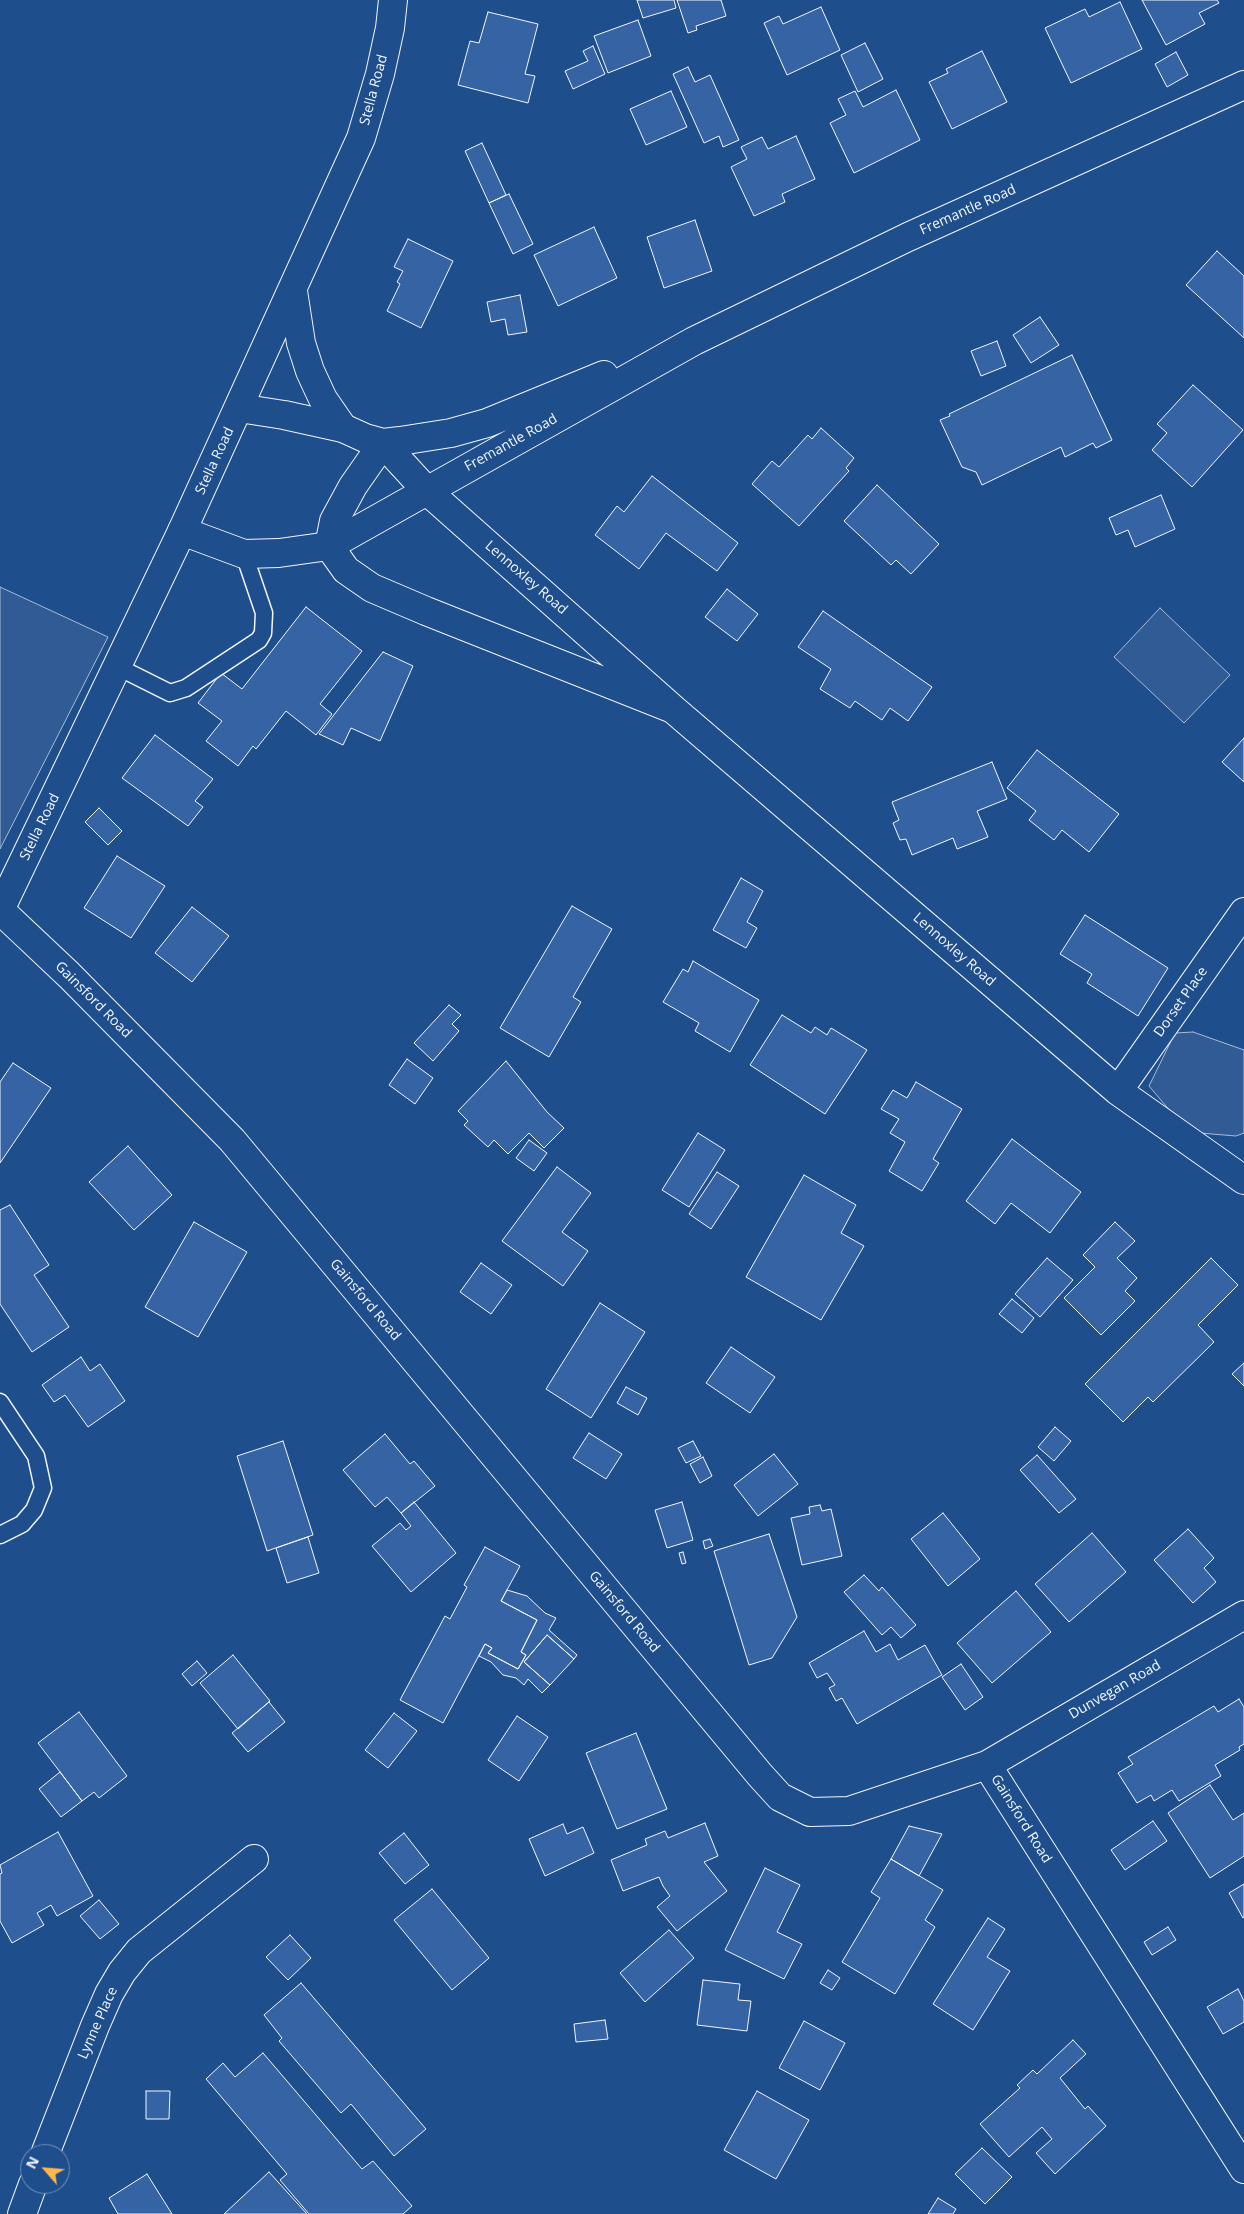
<!DOCTYPE html>
<style>
body{margin:0}
#map{position:relative;width:1244px;height:2214px;overflow:hidden;background:#1f4e8c;font-family:"Open Sans",sans-serif}
canvas{display:block}
.north{position:absolute;left:20px;top:2144px;width:50px;height:50px;box-sizing:border-box;background:#1f4e8c;border:1px solid #7391ba;border-radius:50%;rotate:297deg;font-size:14px;font-weight:700;line-height:20px;text-align:center;color:#f2f6ff}
.north::after{content:'';display:block;margin:auto;width:18px;height:22px;background:#ffb74d;clip-path:polygon(50% 0,100% 100%,50% 72%,0 100%)}
</style>
<div id="map">
<canvas width="1244" height="2214"></canvas>
<div class="north">N</div>
</div>
<script>
const ctx = document.querySelector('canvas').getContext('2d');
ctx.lineJoin = 'round';
function paint(path, color) { ctx.fillStyle = color; ctx.fill(path, 'evenodd'); }
const poly = rows => new Path2D(rows.map(r => 'M' + r).join(''));
function strokePath(path, color, width, dash) { ctx.strokeStyle = color; ctx.lineWidth = width; ctx.lineCap = dash ? 'butt' : 'round'; ctx.setLineDash(dash || []); ctx.stroke(path); }
function write(font, color, halo, rows, align = 'center') {
  ctx.font = font + ' "Open Sans",sans-serif'; ctx.lineWidth = 4; ctx.setLineDash([]); ctx.textBaseline = 'middle'; ctx.strokeStyle = halo; ctx.fillStyle = color; for (const [text, x, y, turn = 0] of rows) {
    ctx.save(); ctx.translate(x, y); ctx.rotate((+turn || 0) * Math.PI / 180); ctx.textAlign = isNaN(turn) ? turn : align; if (halo) ctx.strokeText(text, 0, 0); ctx.fillText(text, 0, 0); ctx.restore();
  }
}
const green = poly([
 [0,587,108,637,0,849,0,587],
 [1160,608,1230,675,1184,723,1114,657,1160,608],
 [1193,1032,1244,1050,1244,1133,1236,1136,1188,1132,1149,1086,1175,1033,1193,1032]
]);
const building = poly([
 [637,0,674,0,676,8,643,18,637,0],
 [677,0,721,0,726,16,696,26,697,30,688,33,677,0],
 [1142,0,1217,0,1219,3,1199,13,1205,24,1166,45,1142,0],
 [1120,2,1142,49,1071,83,1045,28,1085,9,1089,17,1120,2],
 [821,7,840,50,787,75,764,23,779,16,783,24,821,7],
 [488,12,538,24,525,74,535,76,528,103,458,85,470,41,479,43,488,12],
 [638,20,651,56,608,73,594,36,638,20],
 [865,43,883,79,858,92,841,55,865,43],
 [593,46,605,74,573,89,565,71,588,61,583,51,593,46],
 [982,51,1007,102,952,129,929,82,948,73,946,69,982,51],
 [1176,52,1188,75,1167,87,1155,64,1176,52],
 [688,67,695,82,710,75,739,140,723,147,719,136,704,143,673,74,688,67],
 [896,90,920,140,854,173,830,123,846,115,838,99,855,91,863,107,896,90],
 [671,91,687,127,646,145,630,109,671,91],
 [796,136,815,179,782,194,785,202,754,216,731,167,747,159,741,147,762,137,768,149,796,136],
 [482,143,506,195,489,203,465,151,482,143],
 [509,194,533,244,513,254,489,203,509,194],
 [695,220,712,271,664,288,647,237,695,220],
 [594,227,617,278,558,306,534,255,594,227],
 [408,239,453,261,421,328,387,311,400,284,397,282,403,271,394,267,408,239],
 [1217,251,1244,276,1244,338,1186,285,1217,251],
 [520,295,527,332,508,335,505,319,491,322,487,302,520,295],
 [1040,317,1059,345,1031,363,1013,335,1040,317],
 [997,341,1006,366,981,376,971,351,997,341],
 [1072,355,1112,440,1096,448,1093,443,1065,457,1061,447,982,485,976,472,962,467,940,420,950,416,949,414,1072,355],
 [1193,385,1243,430,1192,487,1152,450,1167,433,1157,424,1193,385],
 [821,428,854,458,846,468,849,471,799,526,752,484,772,461,779,467,808,435,812,439,821,428],
 [652,476,738,543,717,571,666,533,639,569,595,535,617,506,624,512,652,476],
 [877,485,939,544,911,574,896,560,891,565,844,521,877,485],
 [1161,495,1175,529,1135,547,1128,530,1116,535,1109,518,1161,495],
 [727,589,758,614,737,641,705,617,727,589],
 [306,607,362,651,320,704,332,714,316,735,286,711,256,749,253,746,238,766,206,741,222,721,198,703,221,673,242,689,306,607],
 [823,611,932,687,908,721,890,708,882,720,855,701,850,708,820,689,831,669,798,647,823,611],
 [383,652,413,666,380,741,351,728,343,745,319,734,383,652],
 [155,735,213,779,195,801,203,807,188,826,122,778,155,735],
 [1244,738,1244,782,1222,762,1244,738],
 [1037,750,1119,814,1089,852,1062,830,1054,840,1029,820,1036,811,1007,788,1037,750],
 [992,762,1007,799,977,811,988,837,957,849,953,838,912,855,906,839,900,840,893,823,899,820,892,802,992,762],
 [99,808,122,831,108,845,85,822,99,808],
 [117,856,165,886,131,938,84,908,117,856],
 [741,878,763,891,747,922,757,928,746,948,713,930,741,878],
 [572,906,612,929,573,997,581,1002,549,1057,500,1028,572,906],
 [192,907,229,936,192,982,155,953,192,907],
 [1085,915,1168,968,1138,1016,1087,983,1092,974,1060,954,1085,915],
 [693,961,759,1000,730,1052,695,1031,699,1023,663,1002,683,969,688,972,693,961],
 [449,1005,461,1015,452,1024,459,1031,433,1061,414,1043,449,1005],
 [782,1015,811,1033,815,1027,827,1035,831,1028,867,1050,825,1114,750,1065,782,1015],
 [407,1059,433,1078,415,1104,389,1085,407,1059],
 [506,1061,547,1112,564,1128,544,1148,529,1133,508,1154,494,1140,488,1147,464,1125,468,1121,458,1111,506,1061],
 [13,1063,51,1088,0,1163,0,1082,13,1063],
 [916,1082,962,1109,933,1159,939,1163,922,1191,889,1171,905,1142,890,1133,899,1119,881,1109,893,1090,907,1098,916,1082],
 [698,1133,725,1150,689,1207,662,1190,698,1133],
 [1012,1139,1081,1192,1050,1233,1011,1203,995,1224,966,1201,1012,1139],
 [529,1140,547,1153,534,1171,516,1158,529,1140],
 [128,1146,172,1195,134,1230,89,1182,128,1146],
 [557,1167,591,1193,562,1232,588,1251,563,1286,502,1241,557,1167],
 [717,1172,739,1186,711,1229,689,1214,717,1172],
 [804,1175,856,1205,841,1233,864,1246,821,1320,746,1277,804,1175],
 [10,1205,49,1265,34,1275,69,1327,32,1352,0,1304,0,1210,10,1205],
 [194,1222,247,1252,198,1337,145,1307,194,1222],
 [1115,1222,1135,1241,1117,1258,1137,1278,1125,1291,1135,1301,1101,1335,1064,1298,1095,1267,1083,1255,1115,1222],
 [1047,1258,1073,1280,1040,1317,1015,1294,1047,1258],
 [1211,1258,1238,1285,1198,1325,1214,1342,1153,1402,1148,1397,1123,1422,1085,1384,1211,1258],
 [481,1263,512,1285,491,1314,460,1292,481,1263],
 [1012,1299,1034,1318,1022,1333,999,1314,1012,1299],
 [600,1303,645,1332,591,1418,546,1389,600,1303],
 [731,1347,775,1377,750,1413,706,1383,731,1347],
 [81,1357,90,1371,100,1364,125,1401,88,1427,65,1395,54,1402,42,1385,81,1357],
 [1244,1363,1244,1386,1232,1374,1244,1363],
 [626,1387,647,1398,638,1415,617,1403,626,1387],
 [1055,1427,1071,1441,1054,1461,1038,1447,1055,1427],
 [589,1433,622,1454,606,1479,573,1458,589,1433],
 [385,1434,410,1464,414,1461,435,1486,401,1513,387,1497,375,1507,343,1470,385,1434],
 [283,1441,313,1535,267,1551,237,1456,283,1441],
 [693,1441,701,1456,686,1463,678,1448,693,1441],
 [774,1454,798,1484,758,1516,734,1485,774,1454],
 [1037,1455,1076,1499,1059,1513,1020,1470,1037,1455],
 [703,1457,712,1476,700,1483,690,1464,703,1457],
 [414,1502,456,1553,411,1592,372,1546,400,1523,406,1530,411,1526,401,1513,414,1502],
 [682,1502,693,1540,667,1548,655,1510,682,1502],
 [820,1505,822,1511,831,1509,842,1556,802,1565,791,1518,810,1514,809,1507,820,1505],
 [943,1513,980,1559,948,1586,911,1539,943,1513],
 [1188,1529,1214,1558,1204,1568,1216,1582,1193,1603,1154,1560,1188,1529],
 [1092,1533,1126,1572,1069,1622,1035,1584,1092,1533],
 [769,1534,797,1617,772,1658,749,1665,714,1551,769,1534],
 [308,1537,319,1573,287,1583,276,1548,308,1537],
 [710,1539,713,1546,705,1549,703,1541,710,1539],
 [485,1547,520,1566,501,1601,537,1620,521,1652,526,1655,518,1669,488,1653,492,1648,485,1644,443,1723,400,1700,445,1616,450,1619,467,1587,464,1585,485,1547],
 [683,1552,686,1563,682,1564,679,1553,683,1552],
 [864,1575,879,1591,882,1587,916,1625,901,1638,891,1627,882,1635,844,1592,864,1575],
 [507,1590,527,1596,545,1613,556,1618,549,1630,577,1655,574,1659,547,1635,524,1662,550,1685,542,1693,528,1679,524,1685,516,1678,503,1675,491,1662,479,1656,485,1644,492,1648,488,1653,518,1669,526,1655,521,1652,537,1620,501,1601,507,1590],
 [1016,1591,1051,1632,992,1683,957,1643,1016,1591],
 [864,1631,876,1652,890,1644,898,1660,925,1645,942,1675,857,1724,842,1698,836,1701,829,1688,835,1685,827,1673,817,1678,809,1663,864,1631],
 [547,1635,574,1659,550,1685,524,1662,547,1635],
 [233,1655,270,1701,238,1729,200,1683,233,1655],
 [197,1661,207,1673,192,1686,182,1674,197,1661],
 [961,1664,983,1697,965,1710,942,1677,961,1664],
 [1239,1699,1244,1707,1244,1744,1239,1747,1240,1750,1215,1765,1221,1776,1179,1801,1172,1790,1154,1801,1151,1795,1137,1803,1118,1773,1133,1764,1128,1757,1214,1706,1218,1712,1239,1699],
 [269,1702,285,1722,248,1752,232,1733,269,1702],
 [79,1712,127,1776,99,1798,94,1792,82,1801,38,1743,79,1712],
 [394,1713,417,1731,388,1768,365,1750,394,1713],
 [517,1716,548,1737,519,1781,488,1760,517,1716],
 [636,1733,667,1809,617,1829,586,1753,636,1733],
 [60,1772,82,1801,61,1817,39,1789,60,1772],
 [1210,1785,1233,1820,1244,1813,1244,1856,1210,1878,1168,1813,1210,1785],
 [1153,1821,1167,1841,1125,1870,1111,1850,1153,1821],
 [705,1823,718,1856,704,1862,727,1891,677,1931,657,1907,670,1896,663,1886,659,1877,623,1891,611,1860,647,1845,645,1839,665,1831,668,1838,705,1823],
 [563,1824,567,1834,583,1827,594,1853,545,1876,529,1839,563,1824],
 [909,1826,942,1834,919,1876,891,1859,909,1826],
 [58,1832,93,1896,57,1916,51,1905,37,1913,44,1925,12,1943,0,1921,0,1874,2,1873,0,1865,58,1832],
 [404,1833,429,1865,405,1884,379,1853,404,1833],
 [891,1859,943,1890,925,1920,935,1927,895,1994,842,1962,880,1898,871,1892,891,1859],
 [765,1868,800,1885,777,1932,802,1944,784,1979,725,1950,765,1868],
 [1244,1884,1244,1917,1243,1918,1229,1893,1244,1884],
 [432,1889,489,1958,452,1990,394,1920,432,1889],
 [99,1900,119,1924,100,1939,80,1916,99,1900],
 [988,1918,1005,1929,987,1957,1010,1971,973,2030,933,2004,988,1918],
 [1168,1927,1176,1940,1152,1955,1144,1942,1168,1927],
 [669,1930,694,1958,645,2002,620,1973,669,1930],
 [290,1935,311,1958,288,1980,266,1957,290,1935],
 [828,1970,840,1978,832,1990,820,1983,828,1970],
 [703,1980,740,1984,738,2000,751,2001,747,2031,697,2025,703,1980],
 [301,1983,426,2129,394,2156,351,2104,341,2113,279,2041,282,2038,264,2015,301,1983],
 [1238,1989,1244,2001,1244,2022,1223,2034,1207,2007,1238,1989],
 [605,2020,608,2039,576,2042,574,2024,605,2020],
 [804,2021,845,2043,820,2090,779,2068,804,2021],
 [1073,2040,1086,2054,1060,2078,1085,2109,1088,2106,1106,2126,1055,2174,1036,2153,1052,2139,1042,2127,1009,2157,980,2124,1020,2088,1017,2085,1033,2070,1037,2074,1073,2040],
 [263,2053,362,2169,373,2161,412,2206,403,2214,309,2214,280,2180,287,2174,206,2079,223,2063,235,2077,263,2053],
 [146,2091,170,2091,169,2119,146,2119,146,2091],
 [757,2091,809,2120,776,2179,724,2150,757,2091],
 [982,2148,1012,2177,985,2204,955,2174,982,2148],
 [269,2172,307,2214,224,2214,269,2172],
 [147,2174,172,2214,118,2214,109,2198,147,2174],
 [938,2198,956,2209,953,2214,928,2214,938,2198]
]);
const service = poly([
 [118,667,170,693,186,688,259,640,263,633,264,613,244,554],
 [0,1402,36,1456,43,1488,34,1510,22,1524,0,1535]
]);
const minor = poly([
 [673,709,426,611,372,588,346,570,329,546,334,521,353,486,383,443,426,490,673,709,1118,1091,1244,1180],
 [0,910,69,975,232,1140,760,1775,780,1797,810,1812,849,1811,987,1765,1244,1615],
 [1118,1091,1244,912],
 [987,1765,1244,2169],
 [45,2154,95,2026,109,1994,122,1972,139,1951,254,1859],
 [22,2214,33,2184]
]);
const tertiary = poly([
 [239,408,284,415,343,428,365,438,383,443,400,441,451,433,487,423,604,375],
 [182,531,244,554,279,553,329,546,694,341,908,237,1244,85]
]);
const secondary = poly([
 [293,291,301,343,310,371,323,399,343,428],
 [0,910,182,531,361,138,380,74,390,28,393,0]
]);
const streetNames = [
 ["Stella Road",374,90,-75],
 ["Fremantle Road",968,210,-24],
 ["Fremantle Road",511,443,-29],
 ["Stella Road",215,461,-65],
 ["Lennoxley Road",526,578,41],
 ["Stella Road",40,827,-64],
 ["Lennoxley Road",954,950,41],
 ["Gainsford Road",93,1000,45],
 ["Dorset Place",1181,1002,-55],
 ["Gainsford Road",365,1300,50],
 ["Gainsford Road",624,1612,50],
 ["Dunvegan Road",1115,1690,-30],
 ["Gainsford Road",1021,1819,58],
 ["Lynne Place",98,2023,-66]
];
paint(green, '#305b95');
strokePath(green, '#a8bbd7', 1);
paint(building, '#3563a3');
strokePath(building, '#f2f6ff', 1);
strokePath(service, '#f2f6ff', 19);
strokePath(minor, '#f2f6ff', 30);
strokePath(tertiary, '#f2f6ff', 30);
strokePath(secondary, '#f2f6ff', 30);
strokePath(service, '#1f4e8c', 16);
strokePath(minor, '#1f4e8c', 28);
strokePath(tertiary, '#1f4e8c', 28);
strokePath(secondary, '#1f4e8c', 28);
write('14px', '#f2f6ff', '#1f4e8c', streetNames);
</script>
